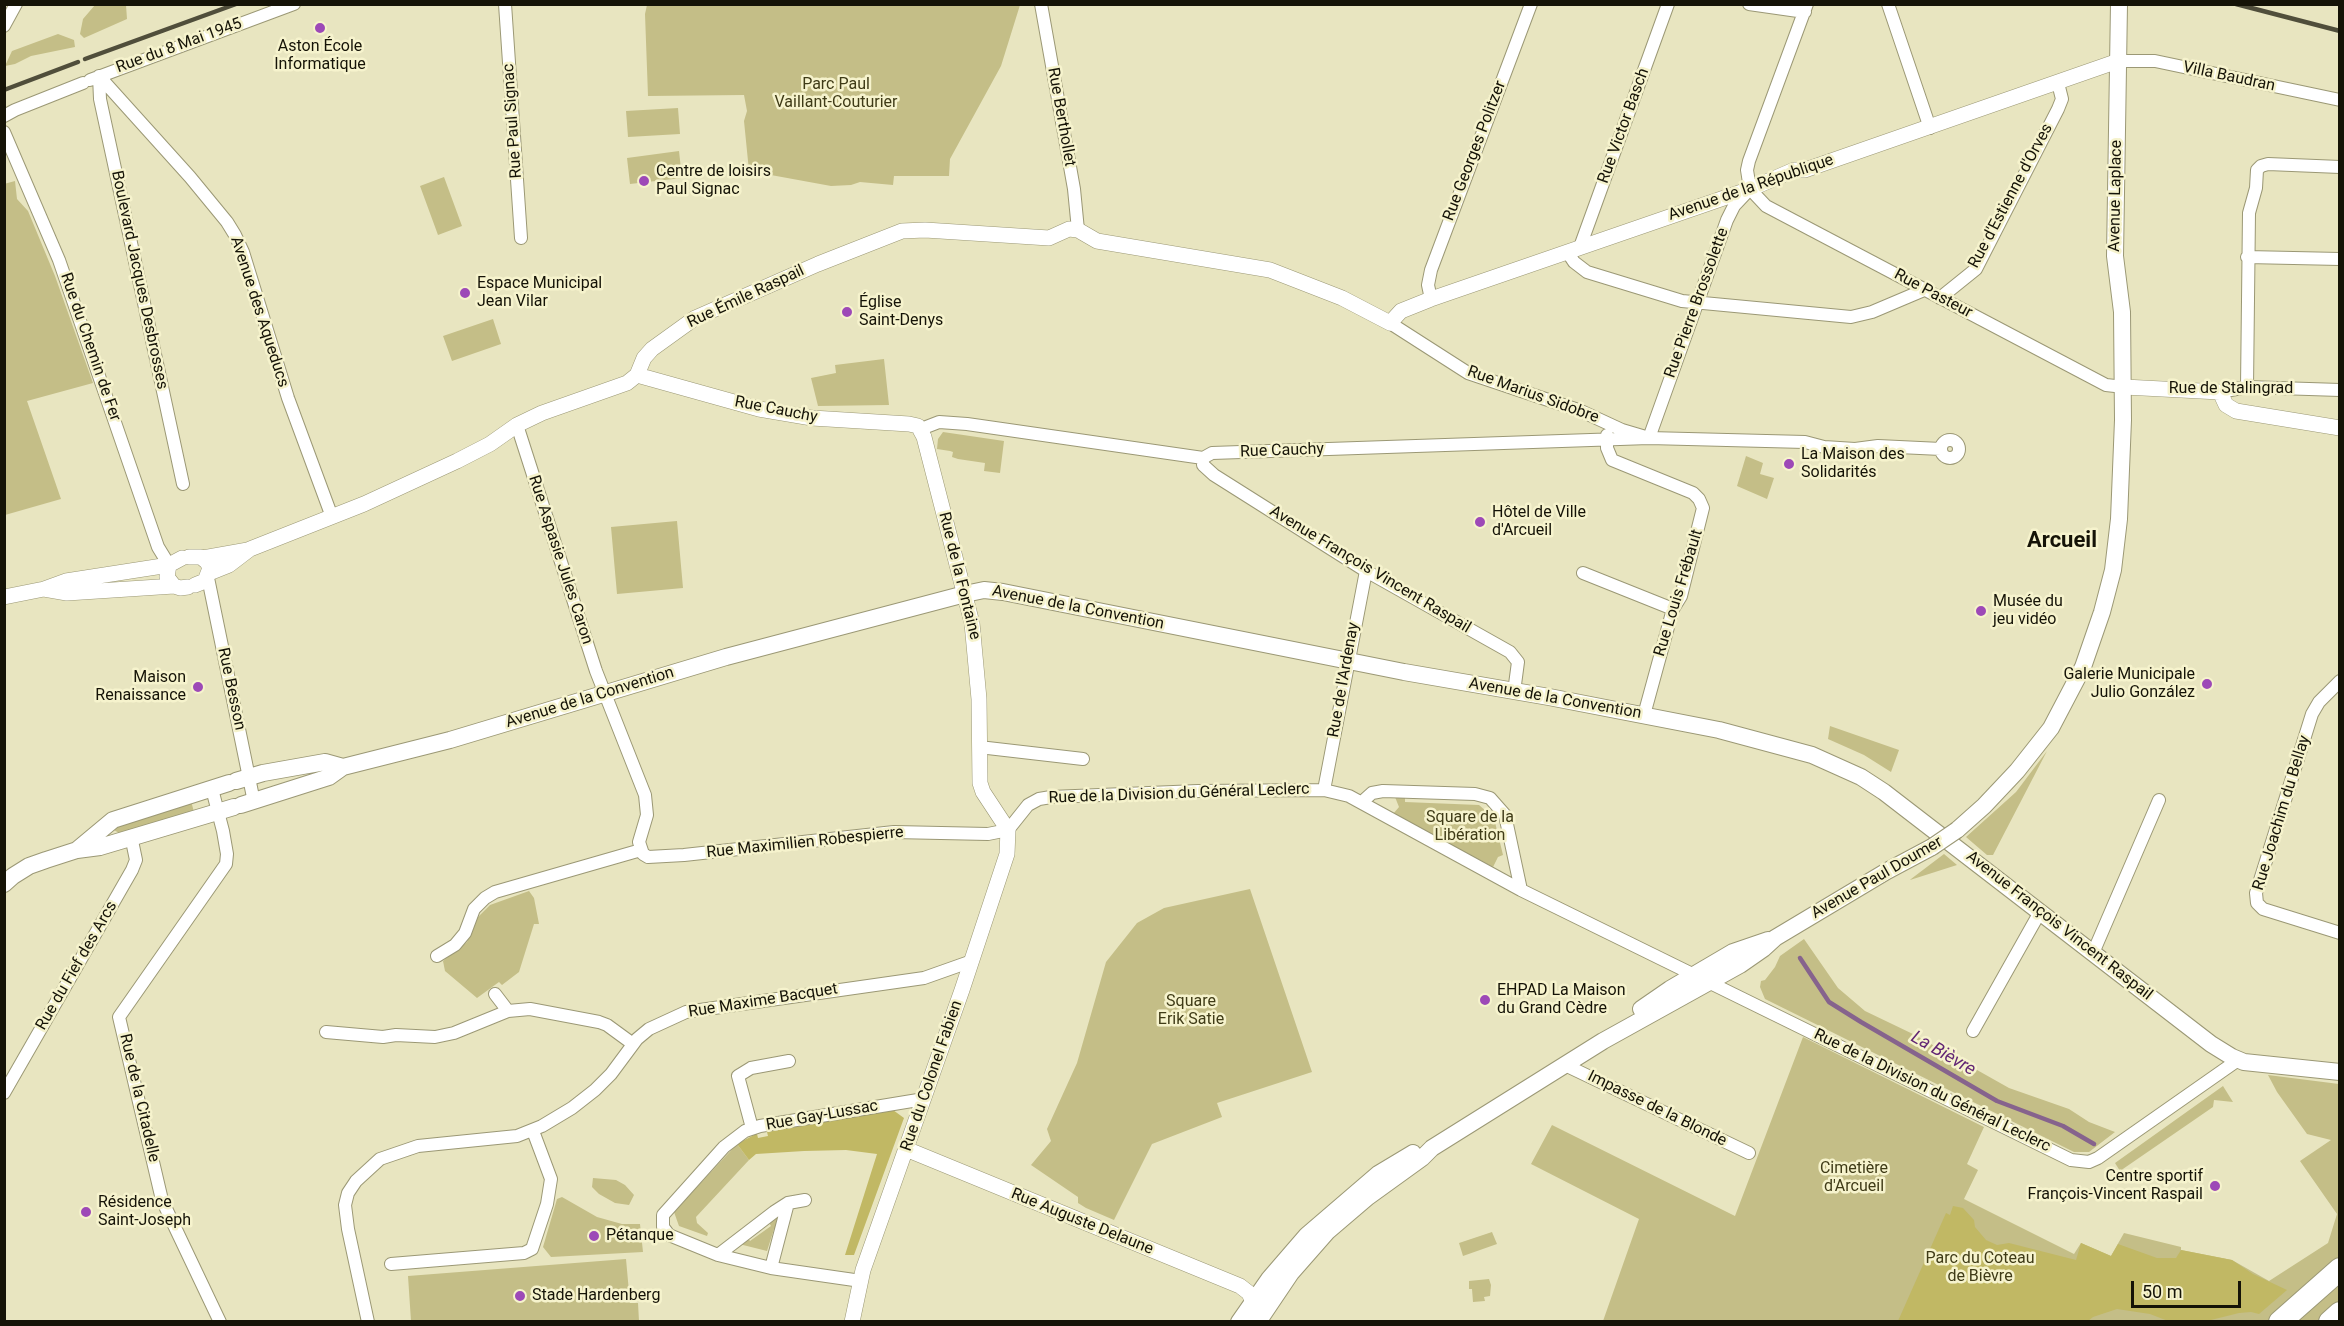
<!DOCTYPE html>
<meta charset="utf-8">
<style>
body{margin:0}
#map{position:relative;width:2344px;height:1326px;overflow:hidden;background:#e8e5c0;font-family:Roboto,sans-serif}
canvas{display:block}
.frame{position:absolute;inset:0;border:6px solid #151307;pointer-events:none}
.scale{position:absolute;left:2131px;top:1281px;width:110px;height:27px;box-sizing:border-box;border:3px solid #151307;border-top:0;padding-left:8px;font-size:18px;line-height:21px;white-space:nowrap;color:#151307;-webkit-text-stroke:4px #f6f3cd;paint-order:stroke}
</style>
<div id="map">
<canvas width="2344" height="1326"></canvas>
<div class="frame"></div>
<div class="scale">50 m</div>
</div>
<script>
const ctx = document.querySelector('canvas').getContext('2d');
ctx.lineJoin = 'round';
function paint(path, color) { ctx.fillStyle = color; ctx.fill(path, 'evenodd'); }
const poly = rows => new Path2D(rows.map(r => 'M' + r).join(''));
function strokePath(path, color, width, dash) { ctx.strokeStyle = color; ctx.lineWidth = width; ctx.lineCap = dash ? 'butt' : 'round'; ctx.setLineDash(dash || []); ctx.stroke(path); }
function write(font, color, halo, rows, align = 'center') {
  ctx.font = font + ' Roboto,sans-serif'; ctx.lineWidth = 5; ctx.setLineDash([]); ctx.textBaseline = 'middle'; ctx.strokeStyle = halo; ctx.fillStyle = color; for (const [text, x, y, turn = 0] of rows) {
    ctx.save(); ctx.translate(x, y); ctx.rotate((+turn || 0) * Math.PI / 180); ctx.textAlign = isNaN(turn) ? turn : align; if (halo) ctx.strokeText(text, 0, 0); ctx.fillText(text, 0, 0); ctx.restore();
  }
}
const green = poly([
 [95,5,126,5,127,19,84,38,80,34,83,19],
 [647,5,647,4,1020,5,1001,66,950,159,949,176,894,176,893,185,860,182,851,185,831,186,749,171,744,121,747,111,744,95,648,96,645,14],
 [58,34,74,40,75,47,31,56,15,64,5,66,12,51],
 [678,108,680,134,628,137,626,111],
 [679,151,682,178,630,184,627,158],
 [444,177,462,226,438,235,420,186],
 [15,181,17,199,28,211,55,276,93,383,27,401,61,499,5,515,4,184],
 [493,319,501,344,452,361,443,336],
 [884,359,889,405,818,406,811,378,836,373,835,365],
 [943,432,1004,441,1000,473,984,471,985,463,958,459,952,457,953,452,950,451,937,449,938,439],
 [1746,456,1763,463,1760,474,1774,478,1767,499,1737,486],
 [677,521,683,588,617,594,611,527],
 [1830,726,1899,750,1891,772,1864,755,1828,739],
 [2047,751,1993,855,1987,855,1966,837,2016,792],
 [1395,797,1405,797,1405,802,1479,805,1494,818,1503,855,1498,857,1493,867,1393,814,1399,807],
 [191,801,194,812,119,833,114,830,114,827],
 [1944,854,1957,865,1910,880,1911,879],
 [1250,889,1312,1072,1217,1103,1222,1117,1152,1144,1114,1220,1086,1208,1078,1203,1078,1197,1031,1165,1051,1141,1047,1129,1077,1063,1106,962,1137,923,1164,908],
 [529,891,534,898,539,924,534,924,519,972,502,985,499,982,477,998,445,971,443,961,467,942,478,917,490,905],
 [1804,939,1838,988,1865,1011,1915,1035,2009,1088,2069,1109,2089,1122,2115,1132,2089,1152,2074,1152,1765,999,1760,987,1761,981,1765,980,1775,967,1780,956],
 [1803,1037,1984,1127,1967,1164,1978,1170,1964,1199,2074,1254,2081,1243,2111,1256,2124,1233,2181,1247,2181,1250,2232,1260,2269,1281,2328,1243,2337,1214,2300,1161,2331,1140,2307,1134,2277,1092,2268,1075,2339,1084,2339,1321,1603,1321,1639,1219,1531,1164,1552,1125,1735,1216],
 [2223,1086,2233,1102,2214,1100,2213,1107,2120,1171,2115,1163],
 [737,1144,749,1160,696,1217,697,1223,708,1233,707,1236,679,1226,674,1212],
 [593,1178,616,1180,625,1185,634,1195,629,1205,615,1203,599,1194,592,1187],
 [562,1197,597,1217,622,1224,640,1224,643,1252,551,1257,543,1247,557,1199],
 [777,1217,779,1219,778,1231,774,1229,767,1251,739,1244,747,1237,750,1241,771,1226,768,1221],
 [1492,1232,1497,1244,1463,1256,1459,1243],
 [626,1259,630,1303,638,1303,639,1321,411,1321,408,1276],
 [1489,1279,1491,1285,1490,1296,1484,1297,1485,1301,1473,1302,1472,1289,1469,1289,1469,1281]
]);
const forest = poly([
 [893,1110,904,1118,854,1255,845,1255,877,1154,846,1150,804,1151,756,1154,749,1160,737,1144,754,1135,757,1134,758,1138,768,1136,767,1132],
 [1953,1206,1963,1208,1974,1220,1975,1227,1986,1240,1997,1245,2009,1243,2076,1260,2081,1243,2111,1256,2118,1244,2157,1258,2176,1258,2181,1250,2232,1260,2253,1274,2287,1290,2259,1314,2251,1312,2239,1313,2207,1321,2168,1321,2150,1314,2117,1309,2093,1317,2088,1321,1898,1321,1946,1213,1950,1215]
]);
const stream = poly([
 [1800,958,1829,1002,1861,1022,1997,1101,2063,1126,2094,1144]
]);
const minor = poly([
 [505,4,521,238],
 [1041,4,1074,189,1078,230],
 [1749,4,1805,12],
 [1888,4,1930,128],
 [4,26,16,4],
 [2118,61,2155,61,2340,100],
 [99,76,190,177,227,222,235,235,243,252,288,398,332,517],
 [99,76,100,99,183,484],
 [90,80,294,4],
 [4,116,15,110,83,83],
 [4,132,59,260,158,547,169,565],
 [1750,189,1766,206,2106,385,2124,387],
 [1580,247,1668,4],
 [1568,253,1574,262,1587,272,1682,301,1851,317,1872,312,1924,290],
 [2247,257,2340,259],
 [1940,298,1976,269,2058,109,2062,99,2058,83],
 [1431,299,1428,285,1431,270,1531,4],
 [1390,323,1468,373,1581,411,1622,430,1649,438,1805,442,1824,447,1855,449,1878,446,1941,449],
 [2247,387,2249,213,2256,188,2257,170,2261,166,2268,164,2340,167],
 [2220,392,2247,387,2340,390],
 [517,425,596,671,645,795,647,815,639,842,643,854,648,857,684,855,894,832,988,834,1008,830,1028,805,1039,799,1051,797,1198,791,1324,790,1349,796,1521,890,2071,1160,2089,1162,2098,1158,2238,1060],
 [921,429,939,422,967,424,1203,458,1212,453,1649,438],
 [1607,435,1607,448,1612,460,1693,493,1699,499,1703,508,1681,596,1673,609,1644,715],
 [1649,438,1727,220,1734,206,1750,189,1747,170,1749,161,1807,4],
 '1941 449a9 9 0 1 1 18 0a9 9 0 1 1-18 0Z',
 [1203,458,1203,465,1214,475,1366,571,1510,652,1518,662,1514,692],
 [1583,573,1673,609],
 [208,578,254,802],
 [2340,681,2319,702,2312,714,2256,893,2257,903,2263,909,2340,933],
 [979,747,1083,759],
 [212,789,223,831,227,854,226,864,119,1017,162,1200,220,1322],
 [1324,790,1366,571],
 [1362,802,1372,793,1383,791,1475,794,1490,798,1505,815,1521,890],
 [2093,953,2159,800],
 [437,956,455,945,465,933,474,909,485,898,495,892,641,850],
 [495,994,508,1011,530,1009,599,1022,607,1025,633,1044],
 [1973,1031,2040,912],
 [326,1032,383,1037,396,1035,435,1037,454,1033,508,1011],
 [1565,1065,1749,1153],
 [4,1093,132,870,136,860,131,836],
 [752,1128,738,1076,751,1068,789,1061],
 [718,1255,774,1212,788,1203,805,1200],
 [391,1264,524,1253,532,1249,547,1204,551,1179,533,1131],
 [771,1268,788,1203],
 [861,1281,771,1268,718,1255,669,1235,663,1227,663,1215,724,1147,745,1131,760,1126,924,1099],
 [368,1322,348,1229,345,1205,348,1193,356,1181,380,1159,418,1146,517,1136,542,1126,572,1108,595,1090,611,1074,637,1039,649,1029,686,1012,924,978,972,961]
]);
const tertiary = poly([
 [637,375,759,409,812,418,909,424,918,426,924,437,972,623,979,699,980,783,983,792,1008,830,1007,854,962,990,863,1270,852,1322],
 [2124,387,2220,392,2226,405,2236,411,2340,428],
 [189,557,201,557,207,562,210,568,205,581,195,585],
 [182,558,169,565,167,577,174,586,180,588,188,587],
 [203,558,248,550],
 [209,573,229,565,250,549,364,504,457,461,490,444,517,425,542,413,627,383,637,375,644,358,652,349,695,318,818,264,902,231,925,230,1049,238,1069,229,1078,230,1097,241,1270,270,1342,298,1390,323,1401,311,1431,299,1750,189,1794,170,1805,170,2118,61],
 [44,589,67,593,174,586],
 [4,597,44,589,66,581,169,565],
 [906,1149,1240,1286,1249,1293,1257,1312]
]);
const secondary = poly([
 [236,781,263,773,325,762,343,767],
 [241,805,329,777,343,767,450,740,726,657,965,594,984,590,1003,592,1404,672,1549,697,1719,730,1812,755,1861,777,1884,792,2211,1044,2232,1057,2244,1062,2340,1072],
 [1957,830,1984,806,2017,771,2051,728,2083,667,2102,612,2113,570,2119,519,2123,420,2122,312,2115,256,2119,4],
 [77,850,113,820,229,783],
 [4,884,13,876,29,866,46,860,77,850,100,847,234,807],
 [1641,1009,1670,989,1733,952,1768,940],
 [1239,1322,1269,1279,1307,1235,1378,1174,1413,1153],
 [1258,1322,1291,1273,1327,1232,1368,1197,1422,1158,1432,1148,1603,1041,1740,965,1763,949,1775,938,1887,871,1932,847]
]);
const motorway = poly([
 [2280,1322,2340,1269],
 [2330,1322,2340,1313]
]);
const rail = poly([
 [2236,4,2340,31],
 [85,59,236,4],
 [4,90,78,62]
]);
const secondaryBridge = poly([
 [1932,847,1957,830]
]);
const markers = [
 [320,28,6,"#9d49b7"],
 [644,181,6,"#9d49b7"],
 [465,293,6,"#9d49b7"],
 [847,312,6,"#9d49b7"],
 [1789,464,6,"#9d49b7"],
 [1480,522,6,"#9d49b7"],
 [1981,611,6,"#9d49b7"],
 [2207,684,6,"#9d49b7"],
 [198,687,6,"#9d49b7"],
 [1485,1000,6,"#9d49b7"],
 [2215,1186,6,"#9d49b7"],
 [86,1212,6,"#9d49b7"],
 [594,1236,6,"#9d49b7"],
 [520,1296,6,"#9d49b7"]
];
const streetNames = [
 ["Rue du 8 Mai 1945",179,46,-20],
 ["Villa Baudran",2229,77,12],
 ["Rue Berthollet",1061,117,80],
 ["Rue Paul Signac",513,121,-94],
 ["Rue Victor Basch",1624,126,-70],
 ["Rue Georges Politzer",1475,151,-69],
 ["Avenue de la République",1751,188,-19],
 ["Rue d'Estienne d'Orves",2011,196,-62],
 ["Avenue Laplace",2116,196,-89],
 ["Boulevard Jacques Desbrosses",139,280,78],
 ["Rue Pasteur",1933,294,28],
 ["Rue Émile Raspail",746,297,-25],
 ["Rue Pierre Brossolette",1697,303,-70],
 ["Avenue des Aqueducs",259,312,72],
 ["Rue du Chemin de Fer",90,347,71],
 ["Rue de Stalingrad",2231,389],
 ["Rue Marius Sidobre",1533,395,20],
 ["Rue Cauchy",776,410,11],
 ["Rue Cauchy",1282,451,-2],
 ["Rue Aspasie Jules Caron",560,560,72],
 ["Avenue François Vincent Raspail",1370,570,31],
 ["Rue de la Fontaine",959,576,76],
 ["Rue Louis Frébault",1679,593,-73],
 ["Avenue de la Convention",1078,608,11],
 ["Rue de l'Ardenay",1344,680,-80],
 ["Rue Besson",231,689,78],
 ["Avenue de la Convention",590,698,-17],
 ["Avenue de la Convention",1555,699,10],
 ["Rue de la Division du Général Leclerc",1179,794,-2],
 ["Rue Joachim du Bellay",2282,813,-73],
 ["Rue Maximilien Robespierre",805,843,-6],
 ["Avenue Paul Doumer",1877,878,-30],
 ["Avenue François Vincent Raspail",2059,926,38],
 ["Rue du Fief des Arcs",77,966,-60],
 ["Rue Maxime Bacquet",763,1001,-9],
 ["Rue du Colonel Fabien",932,1076,-71],
 ["Rue de la Division du Général Leclerc",1932,1091,26],
 ["Rue de la Citadelle",139,1098,77],
 ["Impasse de la Blonde",1657,1109,26],
 ["Rue Gay-Lussac",822,1116,-10],
 ["Rue Auguste Delaune",1082,1222,22]
];
const poiNames = [
 ["Aston École",320,47,"center"],
 ["Informatique",320,65,"center"],
 ["Centre de loisirs",656,172],
 ["Paul Signac",656,190],
 ["Espace Municipal",477,284],
 ["Jean Vilar",477,302],
 ["Église",859,303],
 ["Saint-Denys",859,321],
 ["La Maison des",1801,455],
 ["Solidarités",1801,473],
 ["Hôtel de Ville",1492,513],
 ["d'Arcueil",1492,531],
 ["Musée du",1993,602],
 ["jeu vidéo",1993,620],
 ["Galerie Municipale",2195,675,"right"],
 ["Julio González",2195,693,"right"],
 ["Maison",186,678,"right"],
 ["Renaissance",186,696,"right"],
 ["EHPAD La Maison",1497,991],
 ["du Grand Cèdre",1497,1009],
 ["Centre sportif",2203,1177,"right"],
 ["François-Vincent Raspail",2203,1195,"right"],
 ["Résidence",98,1203],
 ["Saint-Joseph",98,1221],
 ["Pétanque",606,1236],
 ["Stade Hardenberg",532,1296]
];
const parkNames = [
 ["Parc Paul",836,85],
 ["Vaillant-Couturier",836,103],
 ["Square de la",1470,818],
 ["Libération",1470,836],
 ["Square",1191,1002],
 ["Erik Satie",1191,1020],
 ["Cimetière",1854,1169],
 ["d'Arcueil",1854,1187],
 ["Parc du Coteau",1980,1259],
 ["de Bièvre",1980,1277]
];
const waterNames = [
 ["La Bièvre",1943,1054,30]
];
const districtNames = [
 ["Arcueil",2062,541]
];
paint(green, '#c4be87');
paint(forest, '#c1b864');
strokePath(stream, '#86638d', 4.5);
strokePath(minor, '#9b9875', 14);
strokePath(tertiary, '#9b9875', 16);
strokePath(secondary, '#9b9875', 18);
strokePath(motorway, '#9b9875', 24);
strokePath(minor, '#fff', 12);
strokePath(tertiary, '#fff', 15);
strokePath(secondary, '#fff', 16);
strokePath(motorway, '#fff', 22);
strokePath(rail, '#504e3b', 4.5);
strokePath(secondaryBridge, '#9b9875', 18, []);
strokePath(secondaryBridge, '#fff', 16);
for (const [x, y, r, color] of markers) { const dot = new Path2D(); dot.arc(x, y, r, 0, 2 * Math.PI); ctx.fillStyle = color; ctx.fill(dot); strokePath(dot, '#f6f3cd', 2); }
write('16px', '#151307', '#f6f3cd', streetNames);
write('16px', '#151307', '#f6f3cd', poiNames, 'left');
write('16px', '#3f3b17', '#f6f3cd', parkNames);
write('italic 18px', '#622674', '#f6f3cd', waterNames);
write('bold 22px', '#151307', '#f6f3cd', districtNames);
</script>
